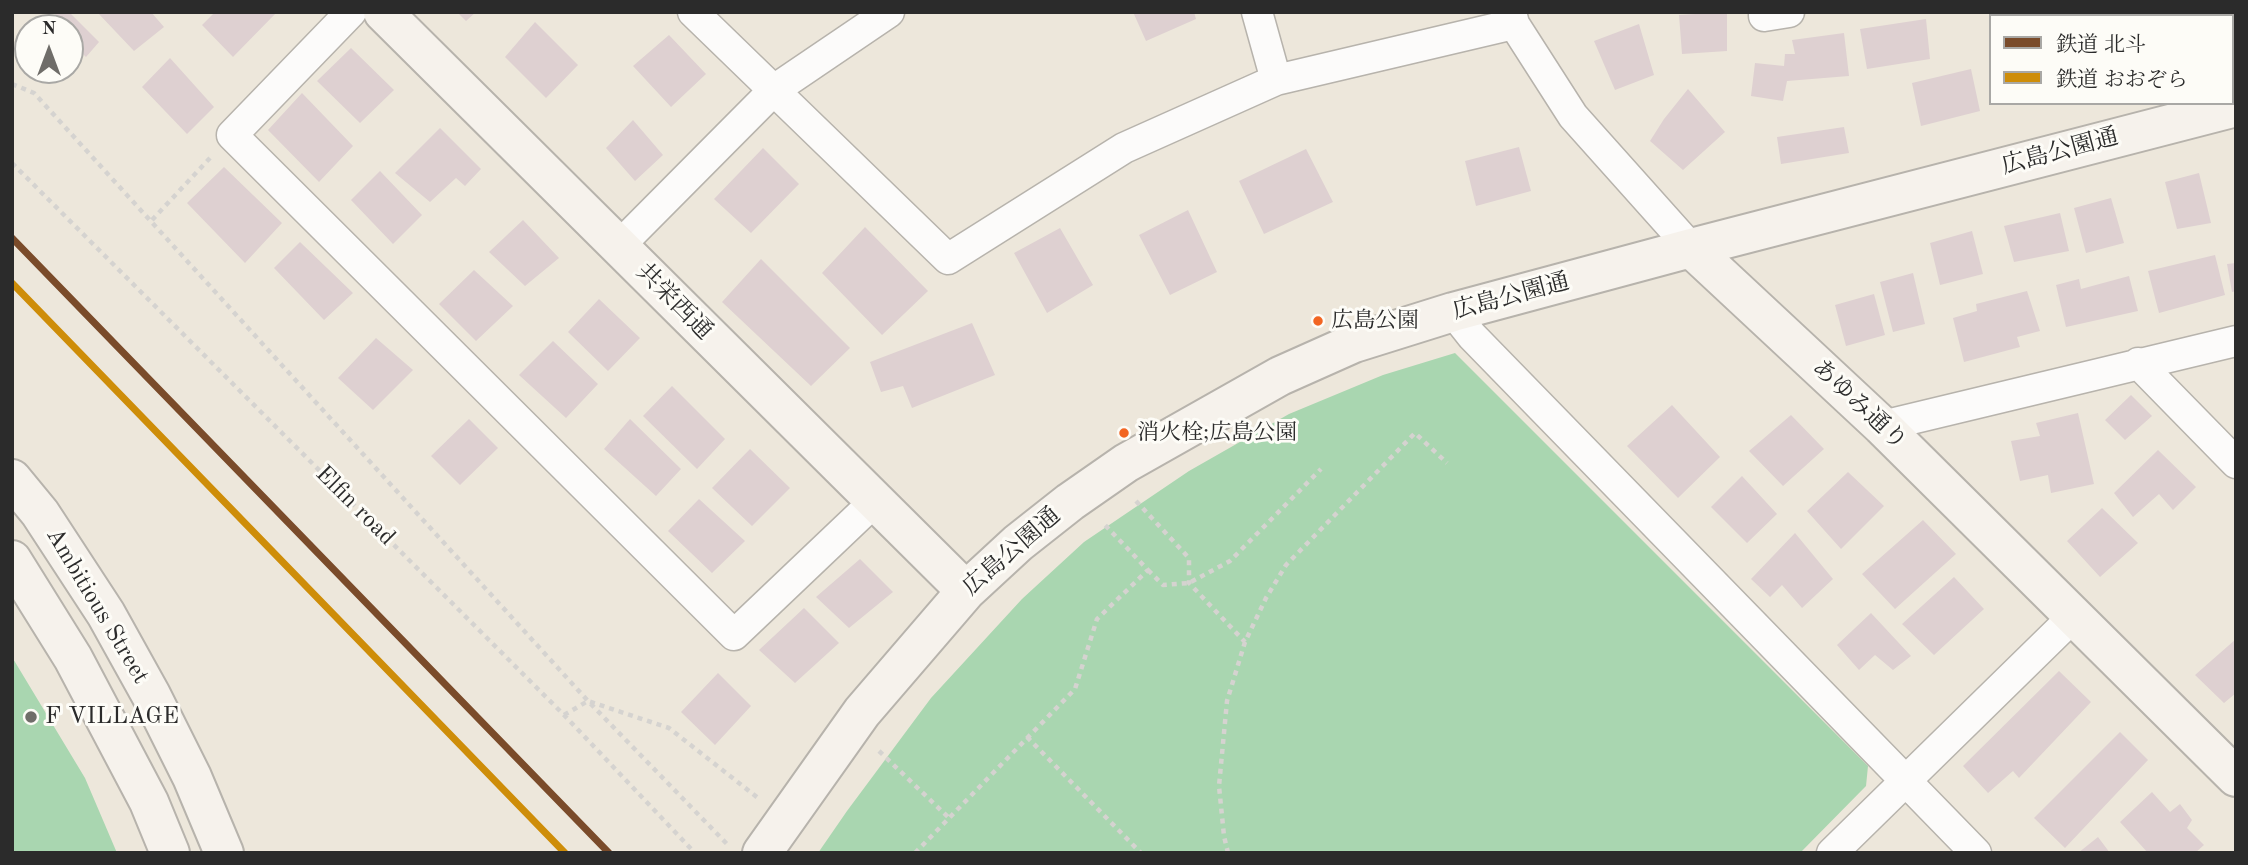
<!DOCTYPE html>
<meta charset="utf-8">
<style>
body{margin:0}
#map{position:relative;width:2248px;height:865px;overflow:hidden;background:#ede7db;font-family:"Old Standard TT","Noto Serif JP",serif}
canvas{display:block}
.frame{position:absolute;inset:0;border:14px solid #2b2b2b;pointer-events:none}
.legend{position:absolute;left:1989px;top:14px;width:245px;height:91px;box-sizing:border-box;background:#fdfcf7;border:2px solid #a9a8a5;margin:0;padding:9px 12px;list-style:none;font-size:21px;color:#2b2b2b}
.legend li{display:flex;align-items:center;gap:14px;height:35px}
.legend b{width:35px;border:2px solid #a9a8a5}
.north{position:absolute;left:14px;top:14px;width:70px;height:70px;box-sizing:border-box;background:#fdfcf7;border:2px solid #a9a8a5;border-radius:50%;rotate:0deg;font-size:19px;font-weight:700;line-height:28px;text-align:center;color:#2b2b2b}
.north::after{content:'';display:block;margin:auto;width:24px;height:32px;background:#6f6d69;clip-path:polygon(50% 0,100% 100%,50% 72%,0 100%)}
</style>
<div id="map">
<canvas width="2248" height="865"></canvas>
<div class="frame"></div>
<ul class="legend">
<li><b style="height:9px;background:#7a4b2a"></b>鉄道 北斗</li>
<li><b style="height:9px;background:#ce8d09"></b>鉄道 おおぞら</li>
</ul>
<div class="north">N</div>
</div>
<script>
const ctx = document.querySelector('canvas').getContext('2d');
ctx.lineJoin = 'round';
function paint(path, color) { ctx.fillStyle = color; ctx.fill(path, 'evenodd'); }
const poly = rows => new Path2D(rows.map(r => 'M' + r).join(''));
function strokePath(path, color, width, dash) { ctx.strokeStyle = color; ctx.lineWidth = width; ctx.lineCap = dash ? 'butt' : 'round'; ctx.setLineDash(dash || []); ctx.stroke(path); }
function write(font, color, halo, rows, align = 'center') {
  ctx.font = font + ' "Old Standard TT","Noto Serif JP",serif'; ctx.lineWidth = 6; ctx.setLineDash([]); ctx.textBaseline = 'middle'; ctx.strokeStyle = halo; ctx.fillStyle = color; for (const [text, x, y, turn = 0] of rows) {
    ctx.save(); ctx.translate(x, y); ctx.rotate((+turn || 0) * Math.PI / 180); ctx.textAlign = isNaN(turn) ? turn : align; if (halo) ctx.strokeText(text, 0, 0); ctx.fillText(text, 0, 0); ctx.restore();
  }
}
const green = poly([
 [1455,353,1868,766,1866,786,1800,853,818,853,847,811,931,698,1022,599,1084,542,1189,471,1289,414,1383,375],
 [12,657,85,778,117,853,12,853]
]);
const building = poly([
 [58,12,69,12,99,42,86,57,77,48,70,56,70,28,42,28],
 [97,12,151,12,164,27,134,51],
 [215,12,277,12,233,57,202,25],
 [457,12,476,12,466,21],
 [1133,12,1194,12,1196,19,1146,41],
 [1727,12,1727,51,1682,54,1679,15],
 [2070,12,2071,16,1995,16,1994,13],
 [2145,12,2193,12,2194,16,2146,16],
 [2204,12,2236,12,2236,21,2232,21,2232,16,2205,16],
 [1926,19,1930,59,1867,69,1860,29],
 [535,22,578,65,546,98,505,57],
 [1639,24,1654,75,1615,90,1594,41],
 [1844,33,1849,76,1787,81,1783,101,1751,96,1755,63,1784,66,1785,54,1795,54,1792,40],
 [669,35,706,74,671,107,633,66],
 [351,48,394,90,360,123,317,81],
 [170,58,214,107,187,134,142,87],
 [1971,69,1980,111,1921,126,1912,83],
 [1688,89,1725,132,1683,170,1650,141,1664,119],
 [302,93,353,146,319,182,268,130],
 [633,120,663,155,635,181,606,148],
 [1844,127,1849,153,1781,164,1777,137],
 [440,128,481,169,465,186,456,178,430,202,395,173],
 [1519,147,1531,191,1476,206,1465,161],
 [763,148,799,184,751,233,714,199],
 [1306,149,1333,202,1264,234,1239,181],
 [224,167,282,223,245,263,187,203],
 [380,171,422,215,393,244,351,200],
 [2199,173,2211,223,2177,229,2165,182],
 [2111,198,2124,243,2086,253,2074,208],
 [1188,210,1217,272,1170,295,1139,235],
 [2060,213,2069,251,2014,262,2004,226],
 [523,220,559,258,525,286,489,252],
 [865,227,928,291,882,335,822,273],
 [1060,228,1093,285,1047,313,1014,253],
 [1972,231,1983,274,1940,285,1930,243],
 [300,242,353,293,324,320,274,268],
 [2215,255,2225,295,2159,313,2148,271],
 [761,259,850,348,811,386,722,302],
 [2236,263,2236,291,2232,292,2227,264],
 [474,270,513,306,476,341,439,304],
 [1913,273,1925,324,1893,332,1880,282],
 [2129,276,2138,311,2066,327,2056,285,2079,279,2081,289],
 [2027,291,2040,331,2017,337,2020,347,1964,362,1953,318,1977,311,1976,304],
 [1874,294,1885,335,1846,346,1835,305],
 [599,299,640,338,608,371,568,332],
 [972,323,995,375,912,408,903,386,881,392,870,362],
 [376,338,413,370,373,410,338,378],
 [553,341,598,384,566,418,519,375],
 [672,386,725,439,697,469,643,416],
 [2131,395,2152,416,2125,440,2105,420],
 [1672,405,1720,457,1678,498,1627,446],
 [2078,413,2094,484,2051,493,2048,475,2020,481,2011,441,2040,436,2036,423],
 [1791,415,1824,449,1783,486,1749,451],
 [469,419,498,448,460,485,431,456],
 [630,419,681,469,656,496,604,449],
 [750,449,790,488,752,526,712,488],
 [2158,450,2196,487,2173,510,2159,494,2133,517,2114,493],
 [1848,472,1884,506,1841,549,1807,511],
 [1742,476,1777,514,1747,543,1711,507],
 [699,499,745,541,712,573,668,531],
 [2102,508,2138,543,2100,577,2067,541],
 [1923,520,1956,554,1895,609,1862,574],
 [1795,533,1833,579,1802,608,1782,585,1770,597,1751,579],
 [860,559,893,592,849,628,816,597],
 [1954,577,1984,609,1934,655,1902,624],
 [804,608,839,643,795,683,759,650],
 [1871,613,1911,656,1893,670,1875,655,1859,670,1837,645],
 [2236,639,2236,693,2224,703,2195,675],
 [2059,671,2091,702,2019,778,2013,771,1988,793,1963,766],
 [718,673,751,706,715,745,681,712],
 [2120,732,2148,760,2065,848,2034,818],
 [2152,792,2170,812,2180,804,2192,820,2187,828,2204,845,2195,853,2148,853,2120,822],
 [2098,837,2110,853,2078,853]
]);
const path = poly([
 [12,84,34,93,588,701,727,844],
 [12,163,564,715,695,853],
 [152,220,210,158],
 [1136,501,1189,558,1189,583,1245,642],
 [1148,570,1163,585,1189,583,1230,561,1321,469],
 [564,715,588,701,669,728,758,798],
 [1027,737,1141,853],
 [879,751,948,817],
 [915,853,1075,689,1097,619,1148,570,1104,524],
 [1228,853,1224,836,1219,786,1227,701,1245,642,1266,598,1286,565,1415,433,1447,463]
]);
const street = poly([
 [351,12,232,135,734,635,875,501],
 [693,12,948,259,1124,148,1276,80,1514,24],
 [1257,12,1276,80],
 [1511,12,1514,24,1573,116,1691,248],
 [1764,12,1764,16,1789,12],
 [618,247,774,90,889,12],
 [1453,312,1472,336,1976,853],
 [2138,363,2236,463],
 [1882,426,2236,341],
 [1832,853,2074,616]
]);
const secondary = poly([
 [383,12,966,591],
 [1691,248,1882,426,2236,777],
 [12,479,40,513,106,614,151,695,192,777,224,853],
 [12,560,73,658,149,802,170,853],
 [762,853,862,712,966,591,1018,543,1070,502,1126,463,1280,376,1354,343,1453,312,1691,248,2236,107]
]);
const rail1 = poly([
 [12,238,609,853]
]);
const rail2 = poly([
 [12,283,565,853]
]);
const markers = [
 [1318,321,6,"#f26522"],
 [1124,433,6,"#f26522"],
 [31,717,7,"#6f6d69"]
];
const busNames = [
 ["広島公園",1331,321],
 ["消火栓;広島公園",1137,433]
];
const streetNames = [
 ["広島公園通",2060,152,-15],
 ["広島公園通",1511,297,-15],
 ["共栄西通",674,302,45],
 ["あゆみ通り",1859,405,43],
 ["Elfin road",355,506,45],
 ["広島公園通",1012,552,-41],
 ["Ambitious Street",97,606,59]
];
const poiNames = [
 ["F VILLAGE",45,717]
];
paint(green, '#a9d6b0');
paint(building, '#ded0d1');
strokePath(street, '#b7b3ac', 33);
strokePath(secondary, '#b7b3ac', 42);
strokePath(path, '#d5d3d0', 4.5, [5, 5]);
strokePath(street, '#fcfbfa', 30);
strokePath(secondary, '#f6f2ec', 38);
strokePath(rail1, '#7a4b2a', 7);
strokePath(rail2, '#ce8d09', 7);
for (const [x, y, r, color] of markers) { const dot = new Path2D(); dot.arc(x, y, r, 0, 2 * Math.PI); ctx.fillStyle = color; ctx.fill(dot); strokePath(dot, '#fdfcf7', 2.5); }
write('22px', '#2b2b2b', '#fdfcf7', busNames, 'left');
write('24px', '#2b2b2b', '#fdfcf7', streetNames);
write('24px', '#2b2b2b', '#fdfcf7', poiNames, 'left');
</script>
